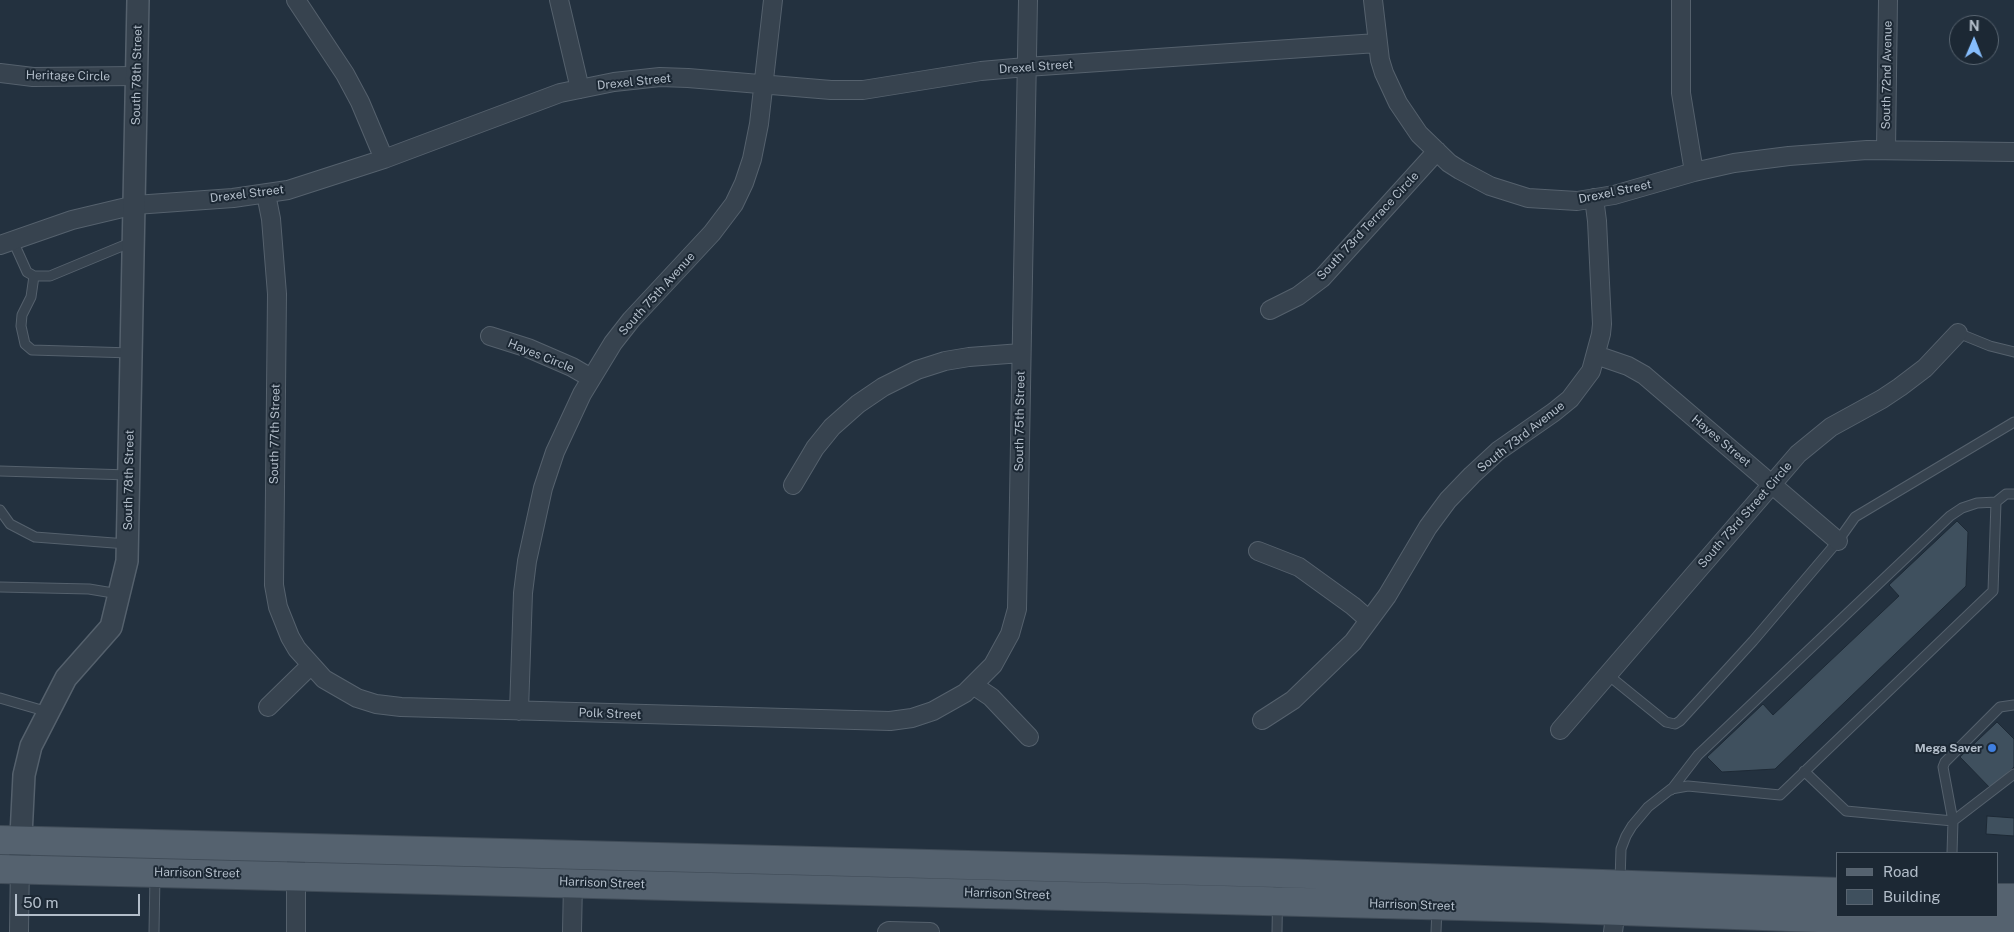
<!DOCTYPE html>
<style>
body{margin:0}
#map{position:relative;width:2014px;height:932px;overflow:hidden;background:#23313f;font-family:"Public Sans",sans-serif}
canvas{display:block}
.legend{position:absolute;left:1836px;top:852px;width:162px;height:65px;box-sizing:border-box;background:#1c2834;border:1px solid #586470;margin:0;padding:6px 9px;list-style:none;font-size:15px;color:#b3beca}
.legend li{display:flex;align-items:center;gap:10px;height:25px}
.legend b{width:25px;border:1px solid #586470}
.north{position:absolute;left:1949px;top:15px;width:50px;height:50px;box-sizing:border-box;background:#1c2834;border:1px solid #586470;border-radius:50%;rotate:1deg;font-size:14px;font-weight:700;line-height:20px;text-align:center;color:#b3beca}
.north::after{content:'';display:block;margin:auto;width:18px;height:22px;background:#86bdfc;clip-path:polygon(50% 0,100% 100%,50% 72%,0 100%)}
.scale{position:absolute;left:15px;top:894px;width:125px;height:22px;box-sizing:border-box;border:2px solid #b3beca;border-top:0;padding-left:6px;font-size:15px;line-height:18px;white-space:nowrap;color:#b3beca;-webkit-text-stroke:4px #1c2834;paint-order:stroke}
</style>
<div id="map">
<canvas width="2014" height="932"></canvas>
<ul class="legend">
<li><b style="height:6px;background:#55626f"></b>Road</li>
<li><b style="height:14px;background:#3f505e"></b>Building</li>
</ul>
<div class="north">N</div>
<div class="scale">50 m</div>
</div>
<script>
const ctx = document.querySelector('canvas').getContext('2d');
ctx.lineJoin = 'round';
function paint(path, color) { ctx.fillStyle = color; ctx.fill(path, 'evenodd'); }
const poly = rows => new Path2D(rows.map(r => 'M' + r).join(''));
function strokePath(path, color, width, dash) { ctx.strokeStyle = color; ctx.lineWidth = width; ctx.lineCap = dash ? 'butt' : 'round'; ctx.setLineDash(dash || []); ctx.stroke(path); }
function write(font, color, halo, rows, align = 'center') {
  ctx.font = font + ' "Public Sans",sans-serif'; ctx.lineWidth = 4; ctx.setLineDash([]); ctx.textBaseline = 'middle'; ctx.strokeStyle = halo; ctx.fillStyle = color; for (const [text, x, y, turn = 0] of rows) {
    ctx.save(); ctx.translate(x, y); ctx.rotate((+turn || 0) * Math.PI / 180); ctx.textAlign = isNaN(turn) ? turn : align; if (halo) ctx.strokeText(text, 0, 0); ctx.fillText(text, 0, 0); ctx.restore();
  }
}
const building = poly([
 [1957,521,1968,532,1966,586,1775,769,1722,772,1707,757,1763,704,1773,715,1899,596,1889,585,1957,521],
 [1997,722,2014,739,2014,767,1991,789,1960,757,1997,722],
 [1987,816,2014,818,2014,836,1986,834,1987,816]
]);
const service = poly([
 [13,241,27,272,34,276,50,276,132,242],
 [34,276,31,297,22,315,21,326,25,344,32,350,132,353],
 [1958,333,1990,346,2014,352],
 [0,471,129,475],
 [0,510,10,524,35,537,127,544],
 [0,587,89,589,119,594],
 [1608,675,1666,722,1675,724,1680,721,1753,641,1838,541,1855,517,2014,422],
 [0,698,48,712],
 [1804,771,1846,811,1953,821,1943,767,1945,762,2000,707,2014,705],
 [1671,790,1698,755,1950,516,1962,508,1977,503,1996,502],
 [1952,853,1953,821,2014,774],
 [1620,881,1621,849,1626,836,1632,826,1648,807,1671,789,1688,786,1780,795,1993,591,1996,502,2006,494,2014,494],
 [154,932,155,875],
 [1277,932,1278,875],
 [1436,932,1437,908]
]);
const minor = poly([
 [296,0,345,74,360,102,384,159],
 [559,0,580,89],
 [1373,0,1380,60,1384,73,1398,103,1419,134,1449,163,1460,170,1490,186,1528,198,1577,201,1614,195,1694,172,1734,163,1789,156,1867,150,2014,152],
 [1681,0,1681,93,1694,172],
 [0,73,33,77,137,76],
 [1886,150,1888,0],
 [266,194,271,219,277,294,274,585,278,607,290,637,297,649,324,679,357,698,376,704,401,707,890,721,912,718,933,711,965,693,993,665,1010,634,1017,609,1028,0],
 [0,245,72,220,135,205,233,198,288,190,384,159,560,93,614,82,660,77,688,78,831,90,863,90,981,71,1026,67,1377,43],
 [1270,310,1298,296,1322,278,1437,151],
 [490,336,528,348,572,367,591,378],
 [1596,355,1628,366,1644,375,1838,541],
 [793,485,815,448,832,427,858,404,883,387,917,370,945,361,969,357,1021,353],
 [1258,551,1299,567,1353,606,1369,620],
 [973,685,991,697,1029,737],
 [268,707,311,665],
 [519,711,523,593,527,561,543,488,555,452,582,394,613,343,631,320,712,233,734,204,744,183,752,159,759,124,773,0],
 [1262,720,1293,700,1353,642,1387,596,1428,527,1448,500,1472,475,1498,451,1554,412,1570,399,1591,371,1601,334,1602,324,1597,221,1594,198],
 [1560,730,1798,454,1831,427,1882,399,1900,387,1925,368,1958,333],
 [19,932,20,861],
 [296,932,296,848],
 [572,932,573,882],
 [887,932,889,931,930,932],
 [1613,932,1617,901]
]);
const tertiary = poly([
 [20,856,24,775,31,746,66,678,111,627,127,561,138,0]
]);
const primary = poly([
 [0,840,1278,873,1838,892],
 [0,869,1539,908,2014,925],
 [1998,898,2014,898]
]);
const markers = [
 [1992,748,5,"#3f7fe0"]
];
const streetNames = [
 ["Drexel Street",1036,67,-4],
 ["South 78th Street",137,75,-89],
 ["South 72nd Avenue",1887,75,-89],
 ["Heritage Circle",68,76,1],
 ["Drexel Street",634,82,-6],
 ["Drexel Street",1615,192,-12],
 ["Drexel Street",247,194,-7],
 ["South 73rd Terrace Circle",1368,226,-47],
 ["South 75th Avenue",657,294,-48],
 ["Hayes Circle",541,356,22],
 ["South 75th Street",1020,421,-89],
 ["South 77th Street",275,434,-89],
 ["South 73rd Avenue",1521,437,-38],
 ["Hayes Street",1721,441,40],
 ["South 78th Street",129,480,-89],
 ["South 73rd Street Circle",1745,515,-49],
 ["Polk Street",610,714,2],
 ["Harrison Street",197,873,1],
 ["Harrison Street",602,883,2],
 ["Harrison Street",1007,894,2],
 ["Harrison Street",1412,905,2]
];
const poiNames = [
 ["Mega Saver",1982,748]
];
paint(building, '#3f505e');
strokePath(building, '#1e2a36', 1);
strokePath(service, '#55616d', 11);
strokePath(minor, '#55616d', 20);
strokePath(tertiary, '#55616d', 24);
strokePath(primary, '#404c58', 30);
strokePath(service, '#37434f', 9);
strokePath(minor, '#37434f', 18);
strokePath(tertiary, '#37434f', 21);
strokePath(primary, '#55626f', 28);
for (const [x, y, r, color] of markers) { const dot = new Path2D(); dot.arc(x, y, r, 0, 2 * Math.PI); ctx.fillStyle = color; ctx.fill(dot); strokePath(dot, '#1c2834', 2); }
write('12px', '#b3beca', '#1c2834', streetNames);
write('bold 12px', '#b3beca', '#1c2834', poiNames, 'right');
</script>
